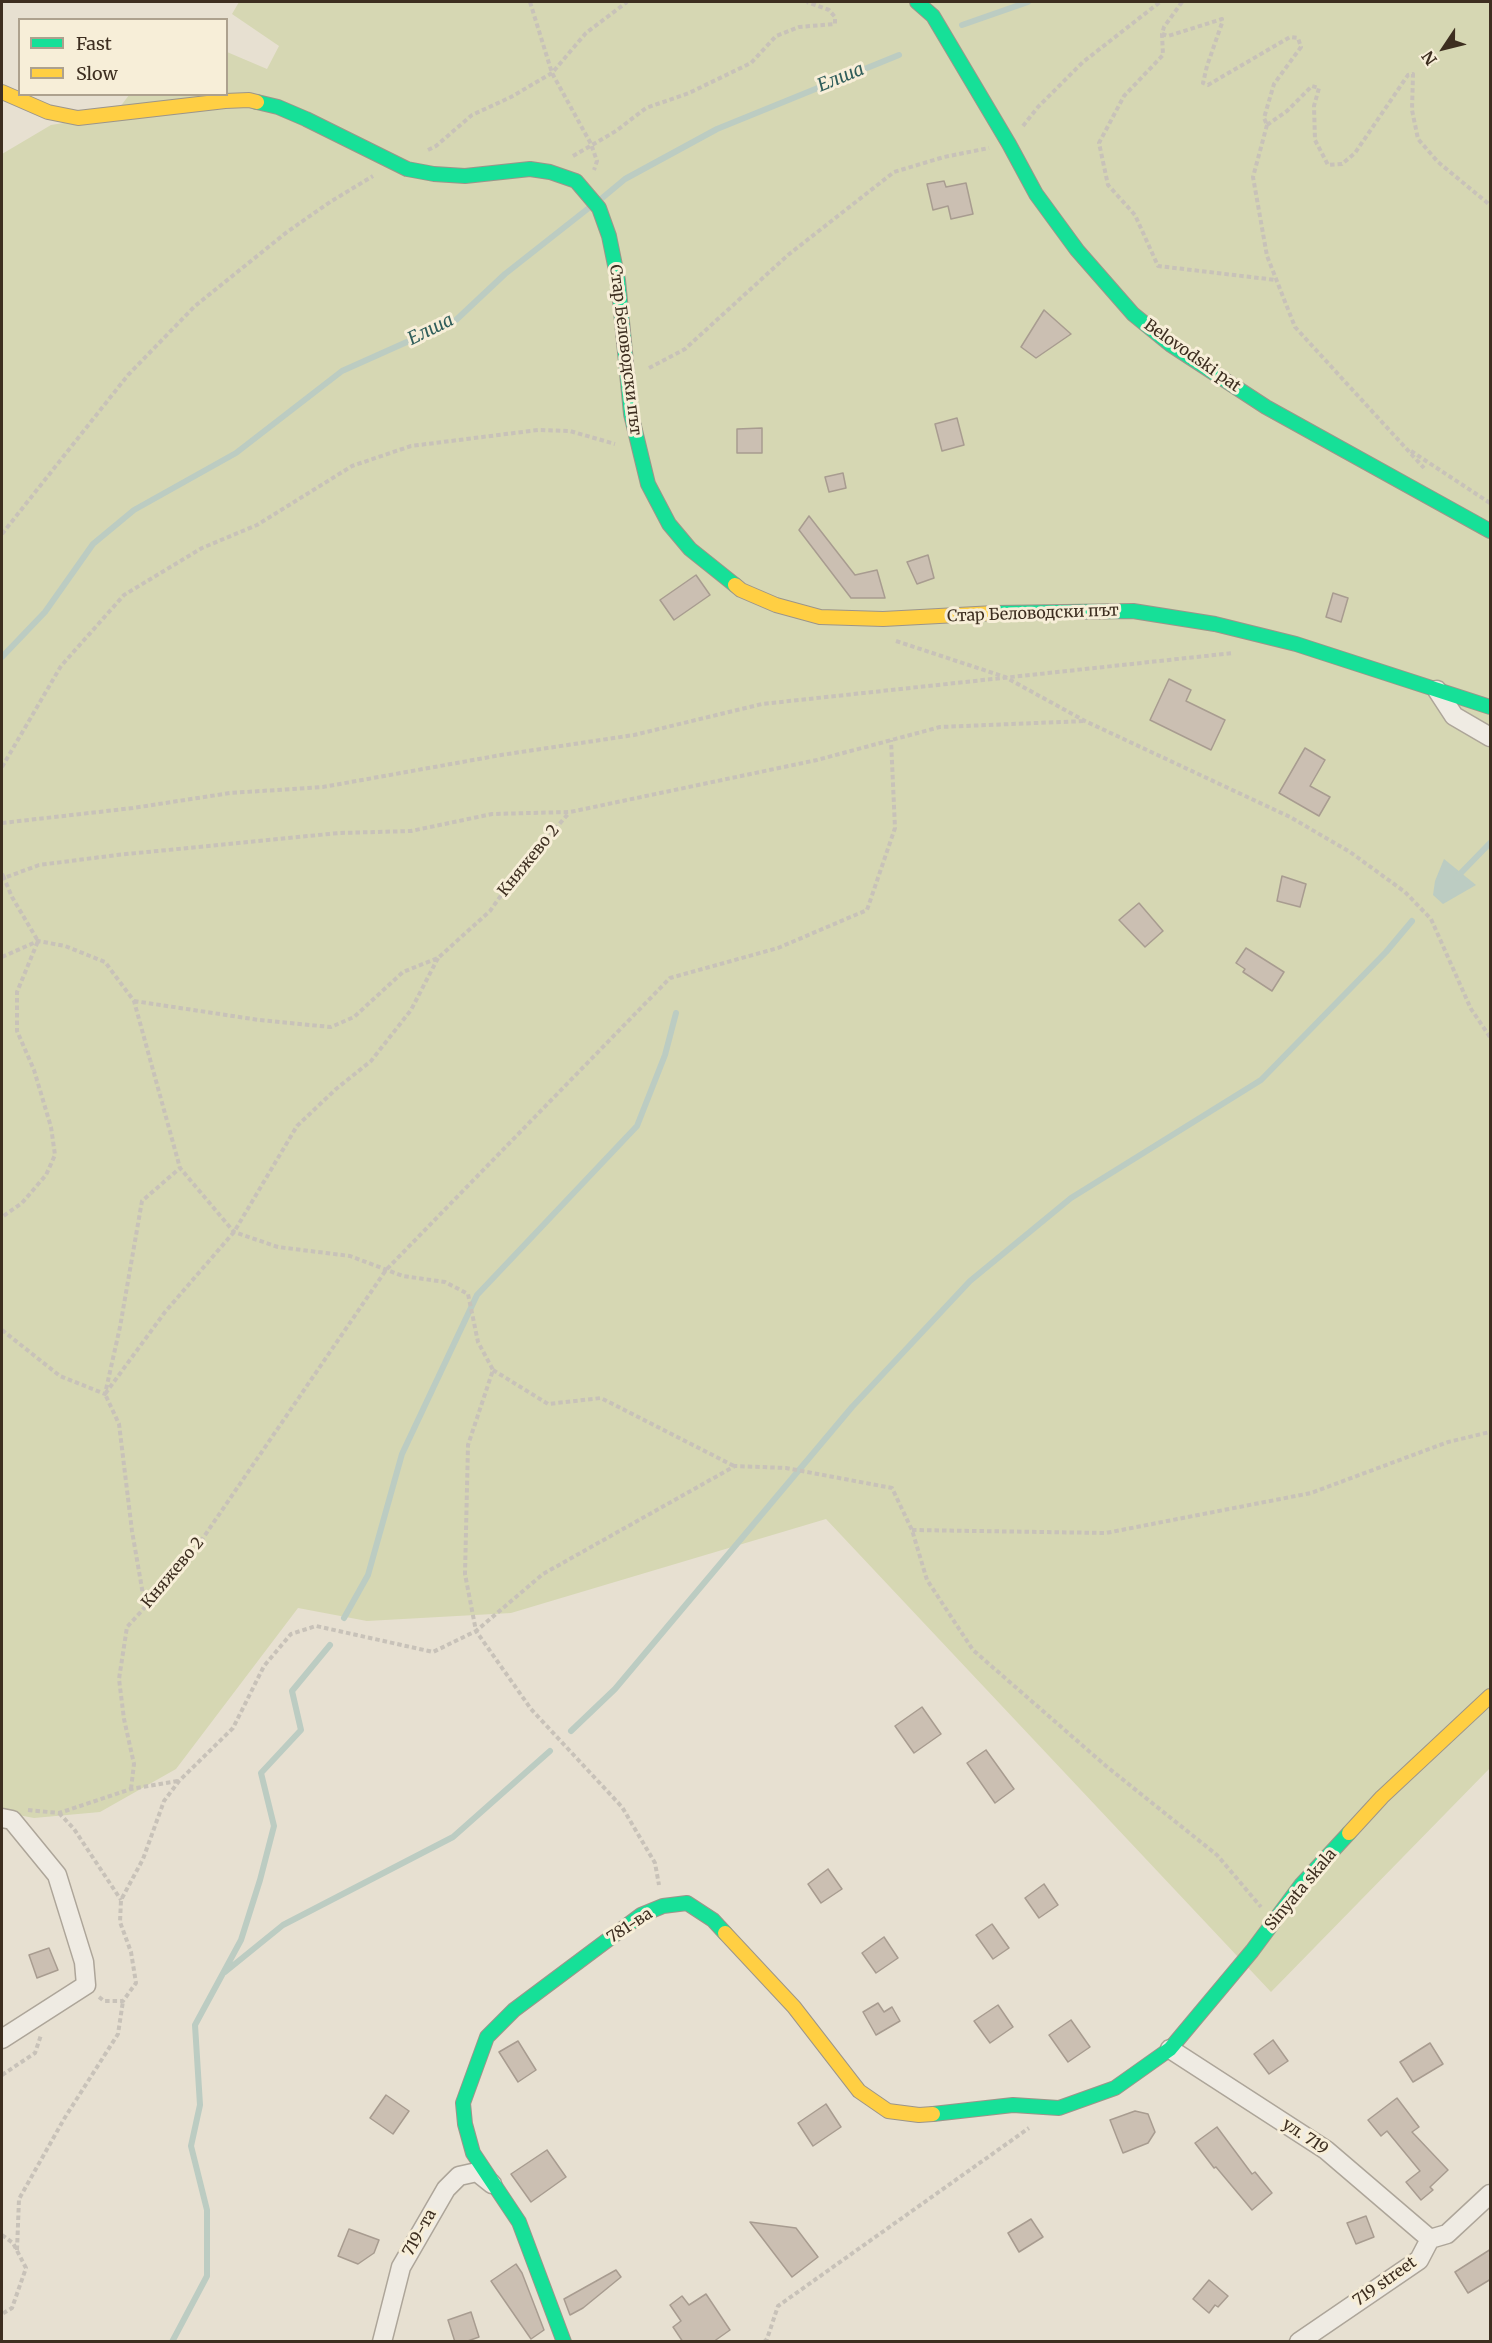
<!DOCTYPE html>
<meta charset="utf-8">
<style>
body{margin:0}
#map{position:relative;width:1492px;height:2343px;overflow:hidden;background:#e7e0d1;font-family:Merriweather,serif}
canvas{display:block}
.frame{position:absolute;inset:0;border:3px solid #3d2e20;pointer-events:none}
.legend{position:absolute;left:18px;top:18px;width:210px;height:78px;box-sizing:border-box;background:#f7eed8;border:2px solid #ada18e;margin:0;padding:8px 10px;list-style:none;font-size:18px;color:#3d2e20}
.legend li{display:flex;align-items:center;gap:12px;height:30px}
.legend b{width:30px;border:2px solid #ada18e}
.north{position:absolute;left:1414px;top:18px;width:60px;height:60px;-webkit-text-stroke:4px #f7eed8;paint-order:stroke;rotate:235deg;font-size:16px;font-weight:700;line-height:24px;text-align:center;color:#3d2e20}
.north::after{content:'';display:block;margin:auto;width:21px;height:27px;background:#3d2e20;clip-path:polygon(50% 0,100% 100%,50% 72%,0 100%)}
</style>
<div id="map">
<canvas width="1492" height="2343"></canvas>
<div class="frame"></div>
<ul class="legend">
<li><b style="height:8px;background:#16e098"></b>Fast</li>
<li><b style="height:8px;background:#ffcf43"></b>Slow</li>
</ul>
<div class="north">N</div>
</div>
<script>
const ctx = document.querySelector('canvas').getContext('2d');
ctx.lineJoin = 'round';
function paint(path, color) { ctx.fillStyle = color; ctx.fill(path, 'evenodd'); }
const poly = rows => new Path2D(rows.map(r => 'M' + r).join(''));
function strokePath(path, color, width, dash) { ctx.strokeStyle = color; ctx.lineWidth = width; ctx.lineCap = dash ? 'butt' : 'round'; ctx.setLineDash(dash || []); ctx.stroke(path); }
function write(font, color, halo, rows, align = 'center') {
  ctx.font = font + ' Merriweather,serif'; ctx.lineWidth = 6; ctx.setLineDash([]); ctx.textBaseline = 'middle'; ctx.strokeStyle = halo; ctx.fillStyle = color; for (const [text, x, y, turn = 0] of rows) {
    ctx.save(); ctx.translate(x, y); ctx.rotate((+turn || 0) * Math.PI / 180); ctx.textAlign = isNaN(turn) ? turn : align; if (halo) ctx.strokeText(text, 0, 0); ctx.fillText(text, 0, 0); ctx.restore();
  }
}
const green = poly([
 [239,2,1490,2,1490,1768,1271,1992,826,1519,511,1613,367,1621,298,1608,176,1769,100,1812,34,1818,2,1812,2,154,51,125,114,115,129,95,226,94,227,52,267,69,279,46,232,14]
]);
const water = poly([
 [1444,859,1476,885,1443,904,1433,895,1435,881]
]);
const stream = poly([
 [962,25,1028,2],
 [601,199,625,179,717,129,899,55],
 [2,657,45,612,93,544,134,510,236,453,342,371,456,320,505,274,590,207],
 [1457,877,1490,843],
 [344,1618,368,1575,402,1454,477,1295,637,1126,665,1055,676,1013],
 [571,1731,615,1689,852,1407,970,1281,1071,1198,1261,1080,1386,952,1412,921],
 [225,1972,283,1925,453,1837,550,1751],
 [172,2342,207,2276,207,2210,191,2146,200,2105,195,2025,241,1940,260,1880,274,1826,261,1773,301,1730,292,1691,330,1645]
]);
const building = poly([
 [944,181,946,187,966,183,973,214,951,219,948,206,933,210,927,184,944,181],
 [1044,310,1071,334,1036,358,1021,347,1044,310],
 [957,418,964,445,942,451,935,424,957,418],
 [762,428,762,453,737,453,737,429,762,428],
 [843,473,846,488,829,492,825,477,843,473],
 [809,516,855,575,877,570,885,598,851,598,799,530,809,516],
 [928,555,934,578,917,584,907,562,928,555],
 [696,575,710,595,674,620,660,600,696,575],
 [1333,593,1348,598,1341,622,1326,617,1333,593],
 [1169,679,1191,690,1186,701,1225,720,1211,750,1150,720,1169,679],
 [1305,748,1325,760,1310,786,1330,797,1319,816,1279,793,1305,748],
 [1282,876,1306,884,1300,907,1277,901,1282,876],
 [1139,903,1163,931,1145,947,1119,920,1139,903],
 [1246,948,1284,972,1272,991,1243,972,1245,969,1236,963,1246,948],
 [922,1707,941,1734,914,1753,895,1726,922,1707],
 [986,1750,1014,1789,995,1803,967,1763,986,1750],
 [828,1869,842,1889,821,1903,808,1884,828,1869],
 [1044,1884,1058,1905,1039,1918,1025,1898,1044,1884],
 [992,1924,1009,1948,993,1959,976,1935,992,1924],
 [884,1937,898,1958,876,1973,862,1953,884,1937],
 [49,1948,58,1970,37,1978,29,1955,49,1948],
 [878,2003,884,2012,892,2007,900,2021,876,2035,863,2012,878,2003],
 [998,2005,1013,2027,990,2043,974,2021,998,2005],
 [1071,2020,1090,2047,1068,2062,1049,2035,1071,2020],
 [1273,2040,1288,2061,1269,2074,1254,2054,1273,2040],
 [518,2041,536,2070,518,2082,499,2052,518,2041],
 [1430,2043,1443,2064,1413,2082,1400,2062,1430,2043],
 [386,2095,409,2111,393,2134,370,2118,386,2095],
 [1397,2098,1419,2127,1412,2132,1448,2170,1430,2187,1433,2190,1421,2200,1406,2182,1420,2171,1387,2131,1381,2136,1368,2120,1397,2098],
 [826,2104,841,2127,813,2146,798,2123,826,2104],
 [1135,2111,1148,2114,1155,2132,1148,2143,1123,2153,1110,2120,1135,2111],
 [1217,2127,1252,2174,1255,2172,1272,2193,1252,2210,1216,2167,1214,2168,1195,2143,1217,2127],
 [547,2150,566,2177,531,2202,511,2174,547,2150],
 [1366,2216,1374,2237,1356,2244,1347,2223,1366,2216],
 [1031,2219,1043,2237,1019,2252,1008,2233,1031,2219],
 [750,2222,796,2228,818,2257,792,2277,750,2222],
 [349,2229,379,2240,374,2253,358,2264,338,2256,349,2229],
 [1491,2249,1491,2279,1468,2293,1455,2272,1491,2249],
 [516,2264,522,2273,544,2330,531,2339,491,2281,516,2264],
 [616,2270,621,2277,583,2308,570,2315,564,2299,616,2270],
 [1209,2280,1228,2296,1218,2307,1215,2305,1209,2313,1193,2299,1209,2280],
 [706,2294,730,2330,713,2342,683,2342,673,2327,681,2321,670,2305,682,2296,689,2305,706,2294],
 [471,2312,479,2337,465,2342,455,2342,448,2320,471,2312]
]);
const path = poly([
 [530,2,552,73,591,144,597,161,594,170],
 [1182,2,1164,27,1162,34,1163,55,1124,96,1099,143,1108,185,1135,215,1158,266,1276,280],
 [1162,34,1168,36,1222,19,1222,23,1207,66,1203,83,1208,85,1290,37,1298,38,1301,47,1274,84,1264,118,1267,125],
 [1267,125,1253,177,1267,256,1295,327,1424,468],
 [1267,125,1287,111,1312,86,1319,88,1314,106,1315,140,1328,165,1342,164,1355,153,1408,75,1413,74,1412,110,1418,139,1438,162,1490,205],
 [1023,126,1038,107,1083,62,1160,2],
 [428,150,436,146,472,115,511,97,552,73,586,33,627,2],
 [573,156,616,131,646,108,689,93,751,63,776,36,799,27,835,24,835,17,829,10,807,2],
 [649,368,685,349,788,255,894,172,944,157,989,148],
 [1411,451,1490,503],
 [2,534,128,375,195,306,287,232,330,202,373,176],
 [896,641,1005,677,1085,721,1290,817,1350,852,1405,892,1431,919,1471,1009,1490,1037],
 [2,767,61,666,124,595,202,548,257,525,352,466,411,446,538,430,570,431,615,444],
 [2,823,133,808,230,793,323,787,501,755,634,735,762,704,1233,653],
 [2,874,4,878,39,865,117,855,339,833,411,831,492,814,570,812,817,760,940,727,1085,721],
 [2,879,4,878,12,897,38,941,17,992,17,1031,34,1070,51,1127,55,1155,46,1175,22,1203,2,1217],
 [2,957,38,941,65,946,105,962,134,1001,180,1168,234,1232,278,1247,350,1256,403,1276,445,1282,468,1294,478,1342,493,1370,468,1445,465,1574,476,1631,543,1574,735,1466,786,1468,892,1488,912,1530,927,1580,973,1650,1106,1766,1217,1855,1261,1907],
 [134,1001,259,1020,331,1027,354,1017,403,972,438,958,490,911,519,870,569,813],
 [2,1330,60,1376,105,1394,120,1327,142,1201,180,1168],
 [493,1370,548,1404,601,1398,734,1466],
 [912,1530,1106,1533,1311,1493,1448,1442,1490,1432],
 [145,1606,132,1531,119,1424,105,1394,165,1312,234,1232,297,1126,336,1089,371,1061,411,1010,438,958],
 [131,1789,134,1764,124,1719,119,1679,127,1627,188,1560,386,1270,670,978,778,948,867,910,895,828,891,740],
 [28,1810,59,1813,131,1789,178,1781],
 [59,1813,74,1829,121,1900],
 [99,1997,104,2001,123,2001,136,1983,131,1952,120,1922,121,1900,143,1859,164,1801,179,1781,233,1728,264,1666,291,1634,316,1626,433,1652,476,1631,531,1709,622,1807,655,1863,659,1885],
 [2,2075,35,2053,41,2035],
 [2,2235,13,2243,26,2268,12,2308,2,2314],
 [17,2250,19,2199,64,2119,118,2034,123,2001],
 [764,2342,767,2339,778,2306,1029,2128]
]);
const street = poly([
 [1437,690,1454,716,1490,737],
 [2,1818,12,1820,57,1875,84,1962,86,1985,2,2039],
 [1170,2049,1326,2150,1430,2239],
 [382,2342,401,2267,446,2189,459,2176,477,2172,492,2184],
 [1299,2342,1419,2260,1430,2239,1447,2234,1490,2194]
]);
const fast = poly([
 [917,2,933,16,1009,144,1036,194,1077,250,1133,314,1171,345,1266,407,1490,531],
 [257,102,278,107,306,119,407,169,434,174,465,176,530,169,550,172,576,181,599,208,609,236,618,280,631,414,648,484,669,524,690,549,735,585],
 [995,613,1133,611,1215,624,1296,644,1490,707],
 [933,2114,1013,2105,1059,2108,1115,2088,1170,2049,1252,1951,1301,1885,1349,1833],
 [564,2342,519,2222,473,2153,465,2124,463,2103,487,2037,514,2010,641,1915,663,1906,687,1903,713,1920,725,1933]
]);
const slow = poly([
 [2,92,48,112,78,118,225,101,249,100,257,102],
 [735,585,741,590,776,605,820,617,883,619,995,613],
 [1349,1833,1382,1797,1490,1696],
 [725,1933,794,2007,859,2091,888,2111,919,2115,933,2114]
]);
const streetNames = [
 ["Стар Беловодски път",625,350,83],
 ["Belovodski pat",1192,356,35],
 ["Стар Беловодски път",1033,614,-2],
 ["Княжево 2",529,861,-51],
 ["Княжево 2",173,1573,-50],
 ["Sinyata skala",1301,1890,-50],
 ["781-ва",630,1926,-33],
 ["ул. 719",1305,2137,34],
 ["719-та",420,2233,-61],
 ["719 street",1385,2282,-35]
];
const waterNames = [
 ["Елша",841,78,-22],
 ["Елша",431,330,-26]
];
paint(green, '#d6d7b3');
paint(water, '#bcccc2');
strokePath(stream, '#bcccc2', 6);
paint(building, '#cbbfb2');
strokePath(building, '#a89c90', 1.5);
strokePath(street, '#ada599', 21);
strokePath(fast, '#9c958a', 16);
strokePath(slow, '#9c958a', 16);
strokePath(path, '#c8c2b9', 4, [4.5, 3]);
strokePath(street, '#efebe3', 18);
strokePath(fast, '#16e098', 14);
strokePath(slow, '#ffcf43', 14);
write('16px', '#3d2e20', '#f7eed8', streetNames);
write('italic 18px', '#2f5d5a', '#f7eed8', waterNames);
</script>
